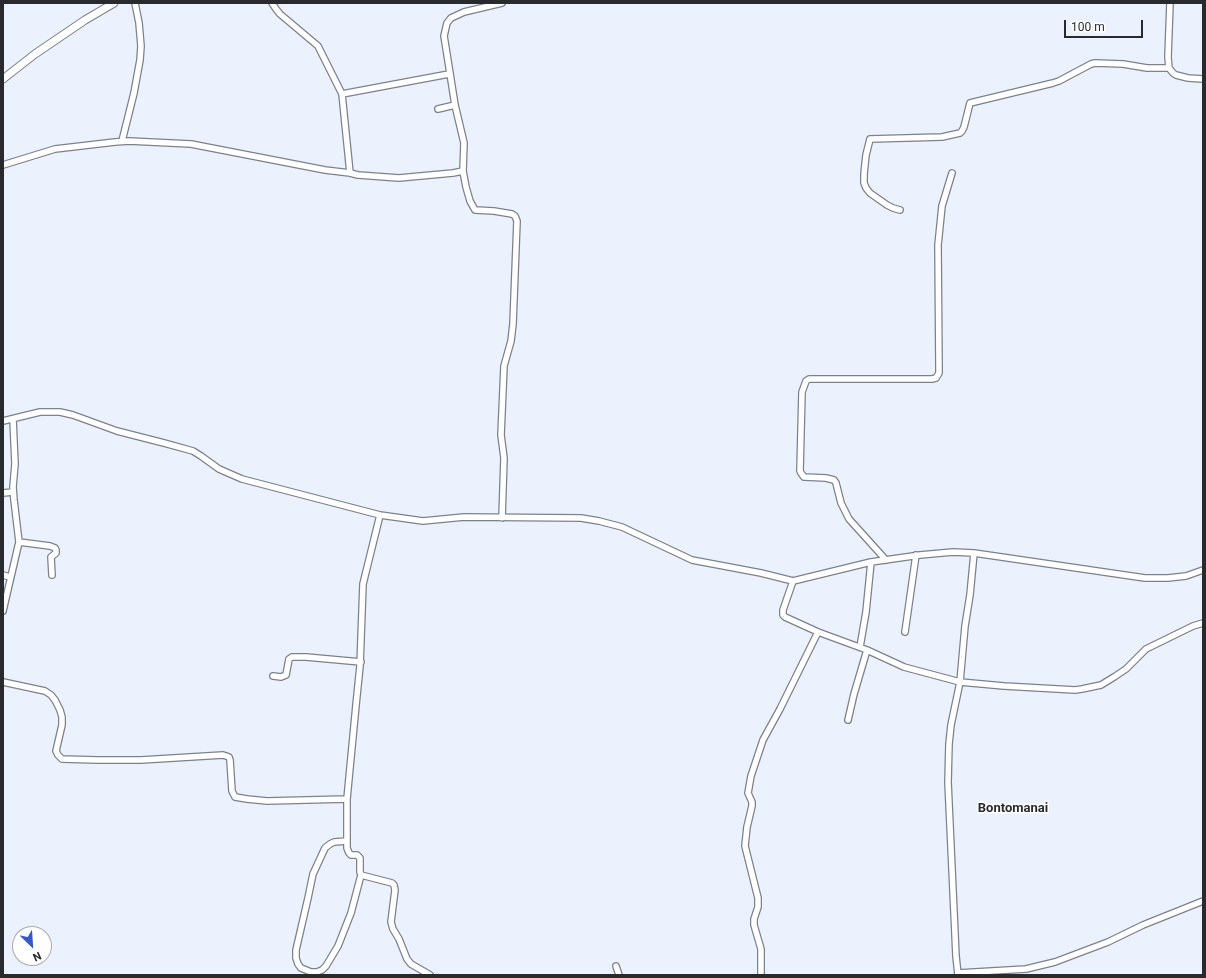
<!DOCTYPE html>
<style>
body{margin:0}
#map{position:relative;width:1206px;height:978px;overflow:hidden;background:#ecf2fd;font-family:Roboto,sans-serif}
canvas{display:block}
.frame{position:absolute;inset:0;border:4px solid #282a2e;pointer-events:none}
.north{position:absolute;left:12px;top:926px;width:40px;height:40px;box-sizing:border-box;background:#fff;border:1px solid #a9aaab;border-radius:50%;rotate:155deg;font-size:11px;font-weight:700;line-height:16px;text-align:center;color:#282a2e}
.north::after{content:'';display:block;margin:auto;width:14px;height:18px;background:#3359ca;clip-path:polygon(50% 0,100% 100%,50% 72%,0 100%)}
.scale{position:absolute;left:1064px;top:20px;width:79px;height:18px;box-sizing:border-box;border:2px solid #282a2e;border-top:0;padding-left:5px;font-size:12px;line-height:14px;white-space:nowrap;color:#282a2e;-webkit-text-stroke:3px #fff;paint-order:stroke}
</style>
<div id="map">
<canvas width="1206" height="978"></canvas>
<div class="frame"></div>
<div class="north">N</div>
<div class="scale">100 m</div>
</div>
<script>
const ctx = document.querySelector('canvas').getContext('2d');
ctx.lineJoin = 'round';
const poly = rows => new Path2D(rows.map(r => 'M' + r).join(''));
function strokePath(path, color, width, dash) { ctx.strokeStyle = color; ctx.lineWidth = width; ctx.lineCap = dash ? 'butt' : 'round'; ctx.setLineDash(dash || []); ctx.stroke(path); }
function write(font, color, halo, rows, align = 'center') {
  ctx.font = font + ' Roboto,sans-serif'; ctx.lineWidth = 3; ctx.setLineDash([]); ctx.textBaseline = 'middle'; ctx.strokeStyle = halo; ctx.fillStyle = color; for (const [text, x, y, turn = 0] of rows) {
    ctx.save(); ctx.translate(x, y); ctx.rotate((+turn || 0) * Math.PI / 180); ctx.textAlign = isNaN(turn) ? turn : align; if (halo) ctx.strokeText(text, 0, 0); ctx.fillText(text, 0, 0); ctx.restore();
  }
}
const minor = poly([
 [272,3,276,9,280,14,318,46,342,94,350,173,358,175,399,178,453,173,463,171,464,143,455,105,445,42,444,36,447,23,451,18,464,12,502,3],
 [1170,3,1168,57,1169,68,1173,73,1176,75,1188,78,1203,79],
 [342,94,449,74],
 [438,109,455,105],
 [122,141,134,93,140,60,141,46,139,23,135,3],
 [3,165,55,149,115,142,129,141,191,144,325,170,350,173],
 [463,171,466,187,470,201,475,210,494,211,512,214,515,216,517,221,513,324,511,341,504,366,501,435,504,458,502,518],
 [900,210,893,208,887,205,870,193,866,188,864,183,864,174,866,155,870,139,942,137,960,133,962,131,964,127,970,103,1053,83,1059,81,1091,64,1095,63,1123,64,1147,68,1169,68],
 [3,421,40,412,60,412,73,415,117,431,164,443,193,451,201,456,219,469,242,479,380,515,423,521,464,517,581,518,599,521,622,527,692,560,761,573,793,581,871,562,920,555,953,552,974,553,1145,578,1168,578,1186,576,1203,570],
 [3,493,13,492],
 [19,542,50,546,55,548,56,550,56,553,51,557,52,575],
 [886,560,849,519,841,503,836,483,834,480,826,478,804,477,801,473,800,471,802,392,806,381,809,379,932,379,936,378,939,373,939,368,938,245,942,206,952,173],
 [3,575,10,577],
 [793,581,783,610,783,615,785,617,818,632,867,650,904,667,960,682,1004,686,1075,690,1082,689,1101,685,1114,677,1126,669,1146,649,1193,626,1203,623],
 [3,611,19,542,14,500,13,487,15,464,13,419],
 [905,632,916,555],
 [860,647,866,612,871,562],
 [273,676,281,677,286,675,289,659,292,657,306,657,361,662],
 [3,682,45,691,51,695,55,700,60,710,62,717,62,725,56,751,58,755,62,759,97,760,141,760,223,755,229,757,230,760,232,791,235,797,247,799,267,801,347,799,356,705,360,666,363,584,380,515],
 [848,720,854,694,867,650],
 [347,799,347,848,349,853,351,855,357,855,360,858,360,872,361,875,392,883,394,885,395,890,391,922,393,929,399,939,407,959,411,964,430,975],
 [347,841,334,842,330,844,325,848,313,874,308,898,296,950,296,958,298,964,301,968,311,972,317,972,322,970,326,966,338,946,351,913,361,875],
 [616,966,619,975],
 [958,973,1026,969,1055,962,1108,942,1143,925,1203,901],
 [761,975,761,949,754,925,754,919,758,907,758,898,745,846,747,827,752,806,752,802,748,793,751,776,763,740,780,709,818,632],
 [958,975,956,956,948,782,949,744,951,725,960,682,965,626,970,595,974,553]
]);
const major = poly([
 [3,79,35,54,85,20,114,3]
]);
const quarterNames = [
 ["Bontomanai",1013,809]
];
strokePath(minor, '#7c818b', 8);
strokePath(major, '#7c818b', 9);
strokePath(minor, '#fff', 5.5);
strokePath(major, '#fff', 7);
write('bold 13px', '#282a2e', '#fff', quarterNames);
</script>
